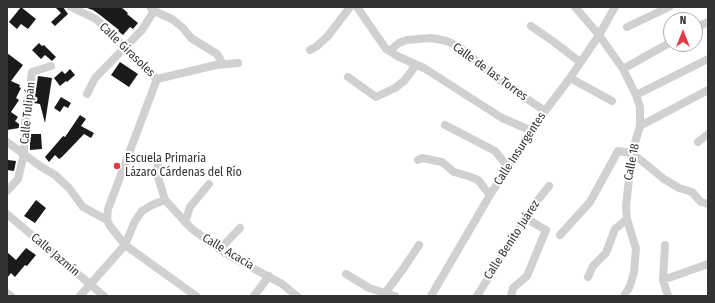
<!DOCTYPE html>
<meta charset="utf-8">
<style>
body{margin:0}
#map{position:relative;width:715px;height:303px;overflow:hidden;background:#fff;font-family:"Fira Sans Condensed",sans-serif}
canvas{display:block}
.frame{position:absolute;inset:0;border:8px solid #333;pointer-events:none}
.north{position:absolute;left:663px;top:12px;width:40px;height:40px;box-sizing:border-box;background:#fff;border:1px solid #adadad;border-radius:50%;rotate:0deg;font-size:11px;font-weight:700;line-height:16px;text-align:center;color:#333}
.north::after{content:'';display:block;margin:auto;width:14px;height:18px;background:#e63946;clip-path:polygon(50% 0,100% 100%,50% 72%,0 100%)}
</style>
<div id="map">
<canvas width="715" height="303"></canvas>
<div class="frame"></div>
<div class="north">N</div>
</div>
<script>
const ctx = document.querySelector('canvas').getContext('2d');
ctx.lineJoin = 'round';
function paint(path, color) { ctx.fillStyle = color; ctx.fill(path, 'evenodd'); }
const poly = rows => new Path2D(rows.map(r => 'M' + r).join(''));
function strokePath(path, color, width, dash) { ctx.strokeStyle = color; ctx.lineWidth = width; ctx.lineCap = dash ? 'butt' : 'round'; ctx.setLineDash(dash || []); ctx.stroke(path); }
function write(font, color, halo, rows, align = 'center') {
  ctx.font = font + ' "Fira Sans Condensed",sans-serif'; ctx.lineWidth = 4; ctx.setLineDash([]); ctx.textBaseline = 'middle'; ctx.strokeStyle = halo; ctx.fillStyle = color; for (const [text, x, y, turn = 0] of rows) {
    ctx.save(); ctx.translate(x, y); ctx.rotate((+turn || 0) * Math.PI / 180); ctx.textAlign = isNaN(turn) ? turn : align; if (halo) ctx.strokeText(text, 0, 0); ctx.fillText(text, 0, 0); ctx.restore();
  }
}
const building = poly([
 [21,7,36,19,28,29,21,24,17,29,9,22],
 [55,7,63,7,68,14,55,26,51,22,61,13],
 [84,7,121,7,128,13,127,14,138,23,133,29,130,27,123,35,118,31,119,30,100,15,93,10],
 [39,43,42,46,44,45,56,57,52,61,45,55,41,59,32,50],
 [7,53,23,65,11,81,20,85,19,87,21,88,16,98,19,100,11,112,18,117,15,121,19,124,19,128,7,130],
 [120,62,138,74,129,87,111,75],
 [70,69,75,75,67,82,66,81,60,86,54,78,62,71,65,74],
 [38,76,52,78,45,123,40,104,34,103],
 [61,97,71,103,68,108,64,106,60,112,54,108],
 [80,115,86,119,81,126,94,133,91,138,84,134,62,157,59,159,55,155,49,162,45,157,63,136,65,137],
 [30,134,41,134,42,149,30,150],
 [8,160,16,161,14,171,7,170],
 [36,200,46,208,35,223,24,216],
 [26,248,36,255,27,266,25,265,15,277,11,273,7,278,7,252,16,260]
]);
const minor = poly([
 [71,7,96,19,157,79],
 [357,7,386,49,397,56,424,68,502,118,532,131],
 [575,7,599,35,623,69,636,95,640,107,640,126,632,153,626,206,627,219,636,249,634,272,630,286,624,296],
 [151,8,154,11,172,19,183,28,191,38,217,54,223,64],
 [531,26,554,42,580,62],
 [627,27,669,7],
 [695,28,708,22],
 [310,50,317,46,328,36,350,7],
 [389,51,399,43,407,40,431,38,447,41,461,48,495,77,545,111],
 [623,69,671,42],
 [348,77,376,97,395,88,404,81,416,65],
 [570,78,612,101],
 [157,79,108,209,107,220,110,226,125,245,196,296],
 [157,79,216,65,238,63],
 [87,94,95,78,142,30,154,11],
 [636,95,708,59],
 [445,125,495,151,508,167],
 [640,126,708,90],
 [7,142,40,166,55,175,69,188,83,207,107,220],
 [698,142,708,134],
 [418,160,422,158,442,162,454,172,468,176,478,180,490,195],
 [158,164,157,170,158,177,165,200],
 [7,191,18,179,24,154,24,130,32,72,51,66],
 [165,200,192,229,225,253,282,284,297,296],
 [7,214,104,296],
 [185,222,190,207,209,184],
 [560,235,590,202,618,151,632,153,664,179,679,188,692,192,701,202,708,204],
 [665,245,663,280,668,296],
 [220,249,240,228],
 [346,274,369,288,395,296],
 [588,277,593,266,606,253,615,229,627,219],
 [663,280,708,264],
 [386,292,403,269,419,245],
 [7,293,11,296],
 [80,296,125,245,135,221,142,211,152,205,165,200],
 [254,296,269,276],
 [431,296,490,195,545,111,570,78,599,35,615,7],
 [477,296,534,205,549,186],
 [511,296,513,288,527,276,546,230,525,218]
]);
const markers = [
 [117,166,4,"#e63946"]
];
const streetNames = [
 ["Calle Girasoles",127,50,44],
 ["Calle de las Torres",490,72,36],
 ["Calle Tulipán",28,113,-84],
 ["Calle Insurgentes",520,149,-57],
 ["Calle 18",632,162,-79],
 ["Calle Benito Juárez",512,240,-57],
 ["Calle Acacia",228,252,31],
 ["Calle Jazmín",55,255,40]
];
const poiNames = [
 ["Escuela Primaria",125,159],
 ["Lázaro Cárdenas del Río",125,173]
];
paint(building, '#1a1a1a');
strokePath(minor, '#d0d0d0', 8);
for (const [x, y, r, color] of markers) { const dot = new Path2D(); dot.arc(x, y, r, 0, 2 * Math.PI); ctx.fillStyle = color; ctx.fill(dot); strokePath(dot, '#fff', 1.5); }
write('12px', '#333', '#fff', streetNames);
write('12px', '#333', '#fff', poiNames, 'left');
</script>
